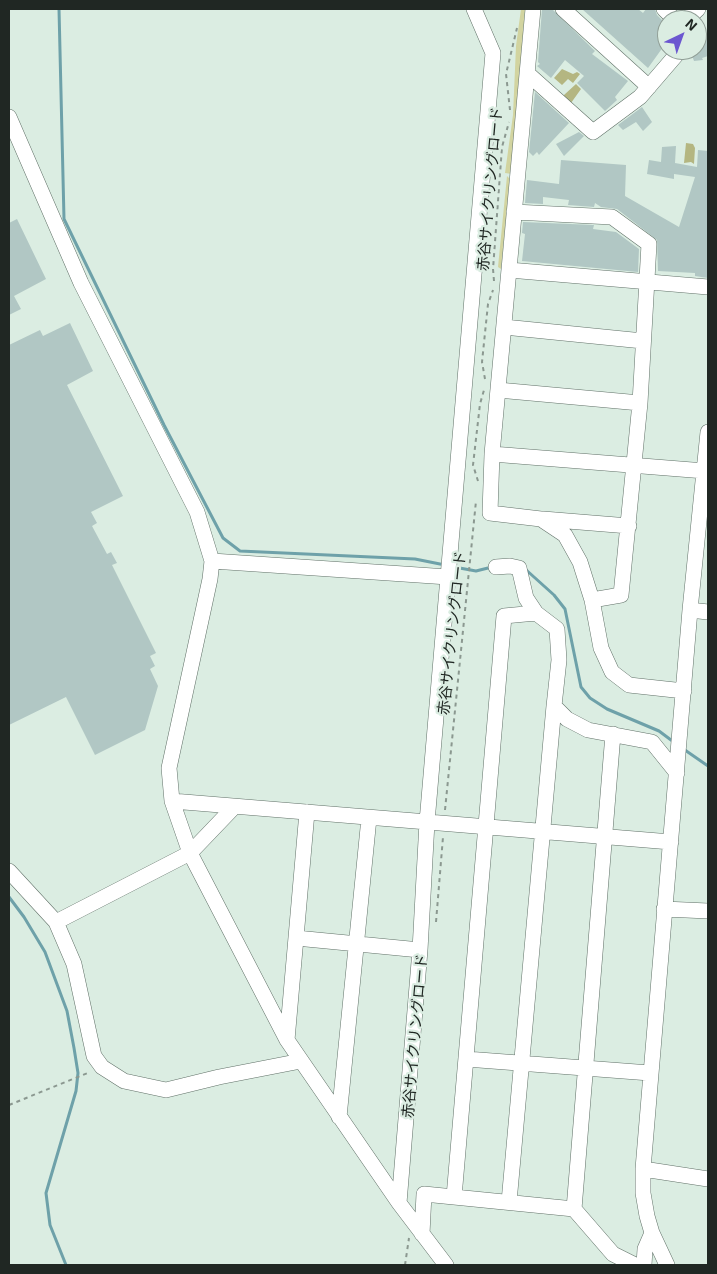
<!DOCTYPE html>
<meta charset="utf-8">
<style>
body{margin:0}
#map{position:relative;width:717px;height:1274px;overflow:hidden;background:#dbede2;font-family:"Exo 2",sans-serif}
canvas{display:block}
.frame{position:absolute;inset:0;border:10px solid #202723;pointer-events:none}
.north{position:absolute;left:657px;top:10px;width:50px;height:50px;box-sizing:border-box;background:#dbede2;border:1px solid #909e96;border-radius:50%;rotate:42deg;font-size:14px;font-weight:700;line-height:20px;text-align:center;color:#202723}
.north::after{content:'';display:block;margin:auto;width:18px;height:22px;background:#6b57d0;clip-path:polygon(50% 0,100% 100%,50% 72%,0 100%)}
</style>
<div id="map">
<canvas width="717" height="1274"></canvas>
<div class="frame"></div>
<div class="north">N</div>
</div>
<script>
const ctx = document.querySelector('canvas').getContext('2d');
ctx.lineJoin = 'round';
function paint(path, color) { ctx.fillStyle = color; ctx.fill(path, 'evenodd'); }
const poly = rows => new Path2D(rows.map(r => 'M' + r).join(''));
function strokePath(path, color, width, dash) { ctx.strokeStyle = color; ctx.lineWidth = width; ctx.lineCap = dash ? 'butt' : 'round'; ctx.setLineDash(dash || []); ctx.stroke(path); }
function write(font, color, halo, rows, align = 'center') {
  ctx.font = font + ' "Exo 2","Noto Sans JP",sans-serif'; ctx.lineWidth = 4.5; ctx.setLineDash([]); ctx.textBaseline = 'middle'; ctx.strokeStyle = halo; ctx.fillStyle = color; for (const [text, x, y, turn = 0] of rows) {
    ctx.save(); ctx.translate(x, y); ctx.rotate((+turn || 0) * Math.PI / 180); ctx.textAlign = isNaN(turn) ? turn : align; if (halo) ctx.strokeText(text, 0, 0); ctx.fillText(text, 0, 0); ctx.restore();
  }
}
const green = poly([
 [521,9,525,9,512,174,505,173,513,115,516,46],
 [507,176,510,179,501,269,498,267]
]);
const forest = poly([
 [562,69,573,74,577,72,580,74,573,83,568,79,562,85,554,78],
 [576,84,581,89,571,103,564,99,564,95],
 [686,143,693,144,695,148,694,164,691,162,684,163]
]);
const stream = poly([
 [59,9,64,219,164,425,223,538,240,551,415,559,445,565],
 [454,567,476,571,492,567],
 [524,568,554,595,565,609,581,687,590,698,607,709,659,731,675,743],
 [682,748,708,766],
 [9,897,24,917,45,952,67,1011,74,1048,78,1073,76,1091,46,1193,50,1225,66,1265]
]);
const building = poly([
 [542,9,552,9,595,51,592,54,628,81,615,97,617,100,605,111,577,83,584,76,565,60,551,78,537,66,540,64,538,62],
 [582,9,638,9,643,13,646,9,655,9,657,15,667,25,667,29,660,37,666,43,648,68],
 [701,19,708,43,708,56,702,58,703,60,694,61,690,50,697,50,697,23],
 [535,92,569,123,539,155,537,152,533,156,529,152],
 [642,107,652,122,643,131,636,122,623,130,618,125],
 [579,132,584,136,564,156,556,144],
 [676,146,675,163,697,167,698,150,708,151,708,278,695,276,695,273,658,271,657,240,617,209,601,207,595,203,594,207,568,205,569,200,543,197,543,204,525,203,527,180,559,184,561,160,626,165,625,196,679,227,695,177,674,174,674,179,647,174,649,160,661,162,662,147],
 [17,219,46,279,14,296,21,309,9,315,9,223],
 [523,222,594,225,593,229,616,232,639,249,638,272,522,261,525,234,522,233],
 [70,323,93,371,67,385,123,496,91,512,97,523,92,526,107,554,111,552,117,563,112,565,156,653,150,656,155,666,150,669,158,686,145,730,95,755,66,697,9,725,9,345,40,330,43,336]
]);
const path = poly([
 [510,110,506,74,517,28],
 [494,281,493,269,502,147,509,122],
 [485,379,482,362,488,304,493,290],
 [478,481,473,465,480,404,484,390],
 [445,810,476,501],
 [436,922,443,837],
 [9,1105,90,1072],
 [405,1265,409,1238]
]);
const minor = poly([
 [533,9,492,454,490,513,541,519,565,535,580,562,592,600,601,648,612,672,629,685,684,691],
 [563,9,649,87],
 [664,9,675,20],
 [686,20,698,9],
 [527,73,593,132,640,97,677,54,676,50],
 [9,117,81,283,197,512,212,561,210,579,169,768,172,801,190,853,287,1040,399,1203,446,1265],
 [514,212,612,217,649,244,640,403,621,595,592,600],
 [509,270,708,287],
 [504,327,643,341],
 [498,390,640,403],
 [492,454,705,471],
 [543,519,629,526],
 [212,561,448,577],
 [496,567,510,566,519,568,526,598,536,613],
 [690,610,708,612],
 [172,801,671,842],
 [9,871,56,922,74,964,94,1056,102,1067,124,1081,166,1090,219,1077,301,1061],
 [664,909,708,911],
 [56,922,190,853,234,807],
 [296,938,420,950],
 [287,1040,307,812],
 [466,1059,650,1073],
 [339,1117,369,818],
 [643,1169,708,1179],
 [454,1197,504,616,536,613,557,629,559,660,554,706,567,719,588,730,652,742,677,773],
 [509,1202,554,706],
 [399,1203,420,950,427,822,493,53,474,9],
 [574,1209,613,734],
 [422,1234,424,1194,574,1209,613,1254,635,1265],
 [644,1265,645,1249,652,1233],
 [667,1265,652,1233,647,1216,643,1193,643,1169,690,610,708,432]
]);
const streetNames = [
 ["赤谷サイクリングロード",490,189,-85],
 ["赤谷サイクリングロード",452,633,-84],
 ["赤谷サイクリングロード",415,1036,-85]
];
paint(green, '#d2d4a0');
paint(forest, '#b4b681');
strokePath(stream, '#6ea1a9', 3);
paint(building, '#b1c7c4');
strokePath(minor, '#617168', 16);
strokePath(path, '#8b9890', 2, [4, 4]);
strokePath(minor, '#fff', 15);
write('15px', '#202723', '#dbede2', streetNames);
</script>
